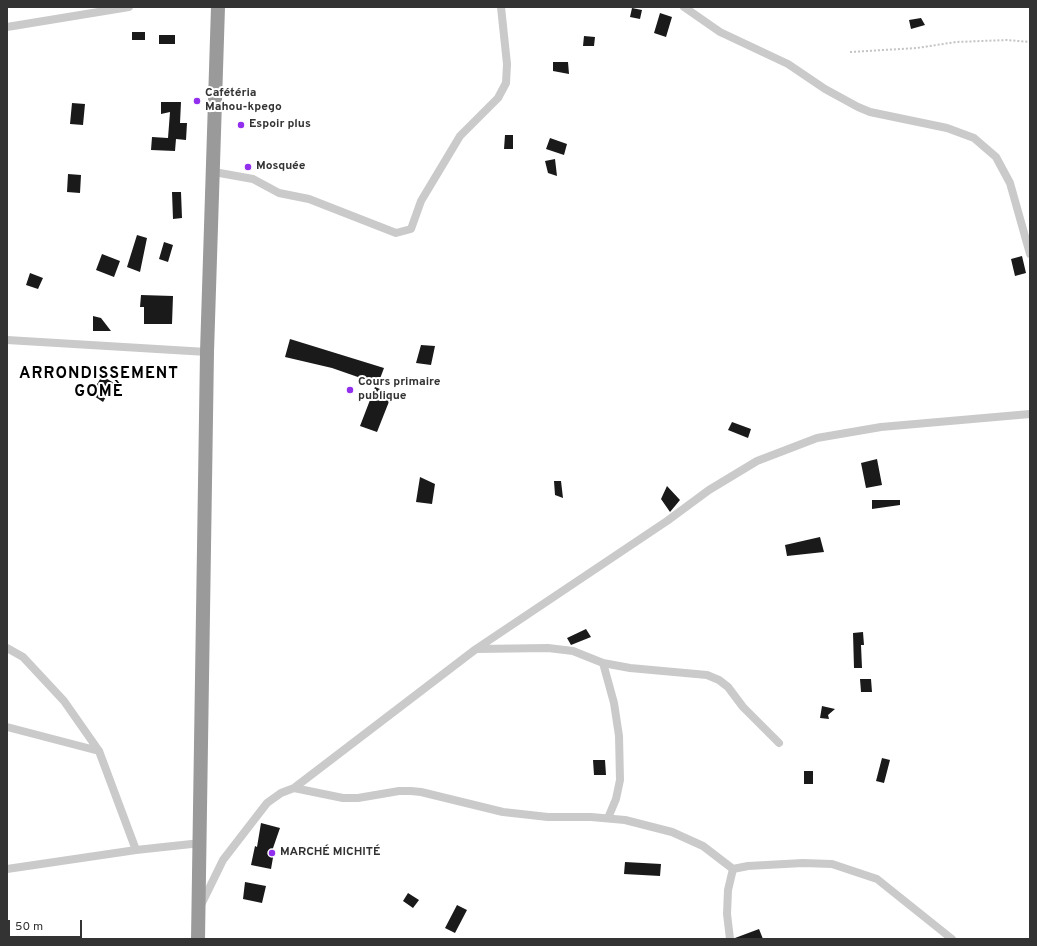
<!DOCTYPE html>
<meta charset="utf-8">
<style>
body{margin:0}
#map{position:relative;width:1037px;height:946px;overflow:hidden;background:#fff;font-family:Overpass,sans-serif}
canvas{display:block}
.frame{position:absolute;inset:0;border:8px solid #333;pointer-events:none}
.scale{position:absolute;left:8px;top:920px;width:74px;height:18px;box-sizing:border-box;border:2px solid #333;border-top:0;padding-left:5px;font-size:12px;line-height:14px;white-space:nowrap;color:#333;-webkit-text-stroke:3px #fff;paint-order:stroke}
</style>
<div id="map">
<canvas width="1037" height="946"></canvas>
<div class="frame"></div>
<div class="scale">50 m</div>
</div>
<script>
const ctx = document.querySelector('canvas').getContext('2d');
ctx.lineJoin = 'round';
function paint(path, color) { ctx.fillStyle = color; ctx.fill(path, 'evenodd'); }
const poly = rows => new Path2D(rows.map(r => 'M' + r).join(''));
function strokePath(path, color, width, dash) { ctx.strokeStyle = color; ctx.lineWidth = width; ctx.lineCap = dash ? 'butt' : 'round'; ctx.setLineDash(dash || []); ctx.stroke(path); }
function write(font, color, halo, rows, align = 'center') {
  ctx.font = font + ' Overpass,sans-serif'; ctx.lineWidth = 4; ctx.setLineDash([]); ctx.textBaseline = 'middle'; ctx.strokeStyle = halo; ctx.fillStyle = color; for (const [text, x, y, turn = 0] of rows) {
    ctx.save(); ctx.translate(x, y); ctx.rotate((+turn || 0) * Math.PI / 180); ctx.textAlign = isNaN(turn) ? turn : align; if (halo) ctx.strokeText(text, 0, 0); ctx.fillText(text, 0, 0); ctx.restore();
  }
}
const building = poly([
 [632,8,642,10,640,19,630,17],
 [660,13,672,17,666,37,654,33],
 [921,18,925,25,911,29,909,20],
 [132,32,145,32,145,40,132,40],
 [159,35,175,35,175,44,159,44],
 [584,36,595,37,594,46,583,46],
 [553,62,568,62,569,74,553,71],
 [161,102,181,102,180,123,187,123,186,140,176,139,175,151,151,150,152,137,168,138,170,112,161,114],
 [72,103,85,104,83,125,70,124],
 [505,135,513,135,513,149,504,149],
 [550,138,567,144,564,155,546,149],
 [555,159,557,176,548,173,545,161],
 [68,174,81,175,80,193,67,192],
 [172,192,181,192,182,218,173,219],
 [137,235,147,238,140,272,127,267],
 [164,242,173,245,168,262,159,259],
 [102,254,120,261,114,277,96,270],
 [1022,256,1026,273,1015,276,1011,259],
 [30,273,43,278,38,289,26,285],
 [141,295,173,296,172,324,144,324,144,307,140,307],
 [93,316,101,318,111,331,93,331],
 [290,339,384,368,378,384,332,368,285,357],
 [421,345,435,346,431,365,416,363],
 [102,376,114,383,103,402,91,394],
 [375,387,392,394,377,432,360,426],
 [732,422,751,429,748,438,728,430],
 [877,459,882,485,866,488,861,463],
 [420,477,435,484,432,504,416,502],
 [554,481,561,481,563,498,555,495],
 [667,486,680,500,670,512,661,499],
 [872,500,900,500,900,505,872,509],
 [820,537,824,552,787,556,785,545],
 [586,629,591,637,571,645,567,638],
 [863,632,864,645,861,645,862,668,854,668,853,633],
 [860,679,871,679,872,692,861,692],
 [822,706,835,709,828,715,829,719,820,718],
 [882,758,890,760,884,783,876,781],
 [593,760,605,760,606,775,594,775],
 [804,771,813,771,813,784,804,784],
 [261,823,280,828,272,851,274,852,271,869,251,865,255,846,257,847],
 [625,862,661,864,660,876,624,874],
 [245,882,266,886,262,903,243,899],
 [408,893,419,900,413,908,403,901],
 [457,905,467,910,455,933,445,928],
 [759,929,763,939,735,939,735,938]
]);
const path = poly([
 [850,52,917,48,956,42,1007,40,1030,42]
]);
const street = poly([
 [684,7,720,32,788,64,825,89,858,107,870,112,947,128,974,138,996,157,1010,183,1030,254],
 [7,27,129,7],
 [214,172,253,179,279,193,309,199,396,233,411,229,421,201,460,136,498,98,506,83,507,64,501,7],
 [7,340,207,352],
 [7,648,23,657,64,701,99,751,136,850],
 [477,649,548,648,573,651,603,663,630,668,707,675,719,680,728,687,743,707,779,743],
 [603,663,614,703,619,736,620,780,616,799,608,818],
 [7,727,99,751],
 [294,788,476,649,667,521,709,490,757,461,817,438,881,427,1030,414],
 [7,869,136,850,201,843],
 [201,905,223,860,267,803,281,793,294,788,343,798,358,798,399,791,411,791,421,792,503,812,548,817,591,817,625,820,672,832,703,846,733,869,748,866,803,863,832,864,877,879,952,939],
 [730,939,727,914,728,890,733,869]
]);
const highway = poly([
 [198,939,207,352,218,7]
]);
const markers = [
 [197,101,4,"#922fef"],
 [241,125,4,"#922fef"],
 [248,167,4,"#922fef"],
 [350,390,4,"#922fef"],
 [272,853,4,"#922fef"]
];
const poiNames = [
 ["Cafétéria",205,94],
 ["Mahou-kpego",205,108],
 ["Espoir plus",249,125],
 ["Mosquée",256,167],
 ["Cours primaire",358,383],
 ["publique",358,397],
 ["MARCHÉ MICHITÉ",280,853]
];
const districtNames = [
 ["ARRONDISSEMENT",99,375],
 ["GOMÈ",99,393]
];
paint(building, '#1a1a1a');
strokePath(path, '#c3c3c3', 2, [2, 2]);
strokePath(street, '#cacaca', 8);
strokePath(highway, '#9a9a9a', 14);
for (const [x, y, r, color] of markers) { const dot = new Path2D(); dot.arc(x, y, r, 0, 2 * Math.PI); ctx.fillStyle = color; ctx.fill(dot); strokePath(dot, '#fff', 1.5); }
write('bold 12px', '#333', '#fff', poiNames, 'left');
ctx.letterSpacing = '1px';
write('bold 16px', '#000', '#fff', districtNames);
ctx.letterSpacing = '0px';
</script>
